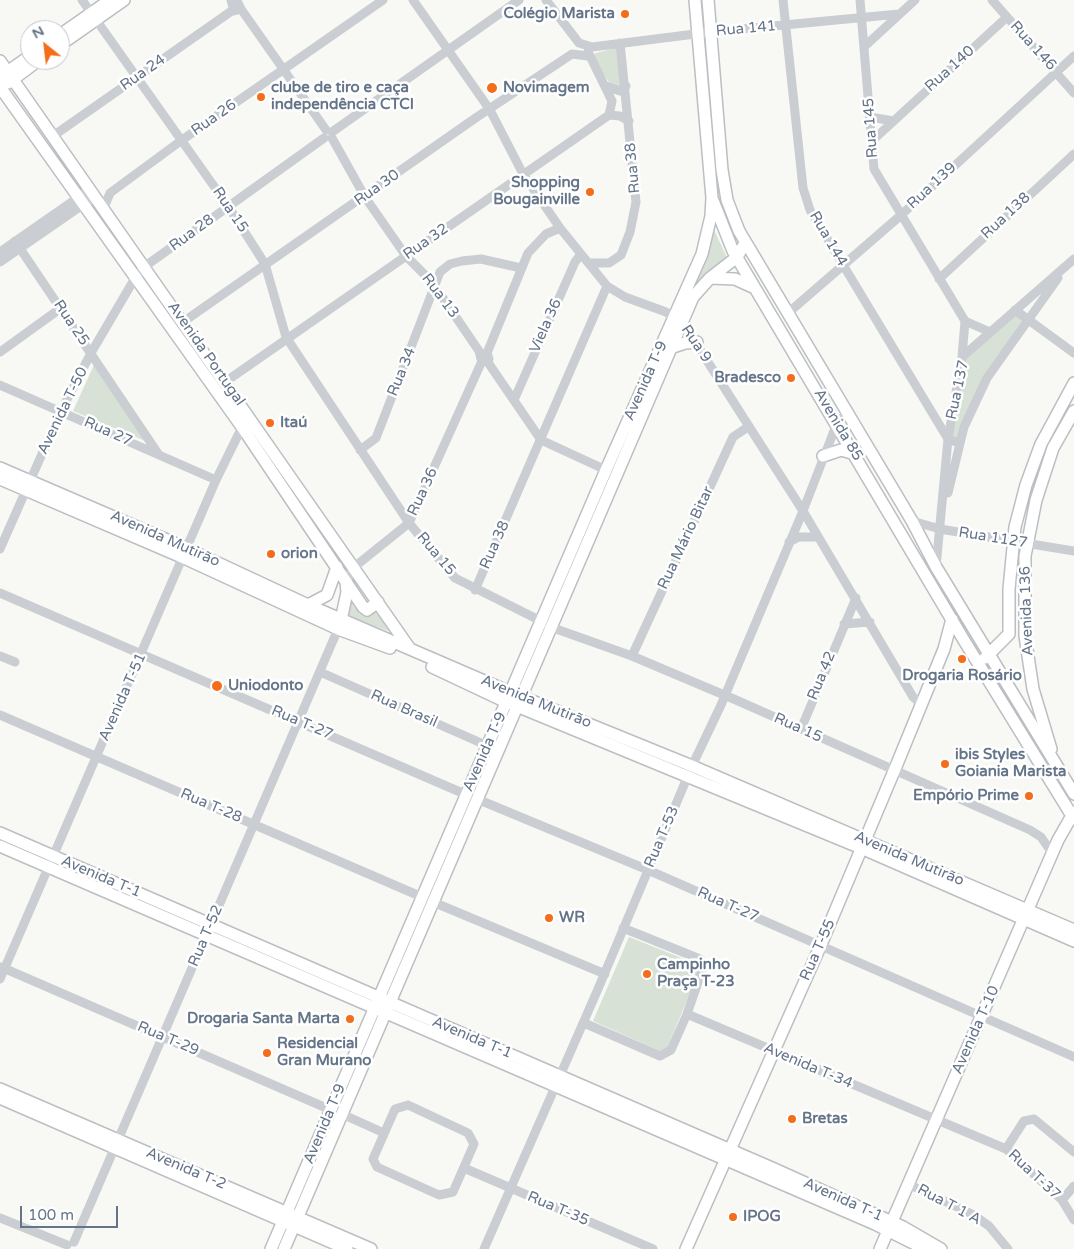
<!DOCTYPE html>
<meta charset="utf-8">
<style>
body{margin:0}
#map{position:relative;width:1074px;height:1249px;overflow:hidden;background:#f8f9f5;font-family:"Varela Round",sans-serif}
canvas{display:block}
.north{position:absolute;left:20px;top:20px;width:50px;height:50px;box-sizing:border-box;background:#fff;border:1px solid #c1c7d0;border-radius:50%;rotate:331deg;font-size:14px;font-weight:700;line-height:20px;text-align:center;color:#647489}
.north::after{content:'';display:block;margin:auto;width:18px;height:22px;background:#f46d1a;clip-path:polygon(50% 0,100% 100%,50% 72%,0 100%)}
.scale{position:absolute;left:20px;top:1206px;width:98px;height:22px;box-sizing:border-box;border:2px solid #647489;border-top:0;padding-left:6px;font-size:15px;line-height:18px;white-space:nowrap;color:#647489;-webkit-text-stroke:4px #fff;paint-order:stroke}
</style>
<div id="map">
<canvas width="1074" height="1249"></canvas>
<div class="north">N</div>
<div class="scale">100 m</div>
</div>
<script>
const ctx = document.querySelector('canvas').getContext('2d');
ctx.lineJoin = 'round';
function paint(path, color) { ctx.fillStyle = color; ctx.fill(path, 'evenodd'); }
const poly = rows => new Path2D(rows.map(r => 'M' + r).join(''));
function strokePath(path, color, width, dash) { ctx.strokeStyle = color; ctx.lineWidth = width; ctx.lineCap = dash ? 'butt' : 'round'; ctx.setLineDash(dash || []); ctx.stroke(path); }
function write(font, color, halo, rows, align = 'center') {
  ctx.font = font + ' "Varela Round",sans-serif'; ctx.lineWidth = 5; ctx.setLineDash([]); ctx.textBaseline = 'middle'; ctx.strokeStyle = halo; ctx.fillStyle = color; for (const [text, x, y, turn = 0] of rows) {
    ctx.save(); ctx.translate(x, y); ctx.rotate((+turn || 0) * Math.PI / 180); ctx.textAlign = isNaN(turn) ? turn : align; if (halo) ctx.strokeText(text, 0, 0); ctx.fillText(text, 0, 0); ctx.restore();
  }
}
const green = poly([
 [618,47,623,87,612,86,589,55],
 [711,223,728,260,686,307],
 [1016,312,1024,321,983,379,958,438,952,436,963,359],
 [94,365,150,443,73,411],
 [347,595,354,607,362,613,374,610,391,632,344,615],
 [629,937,697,964,700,969,667,1048,660,1051,593,1021]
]);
const minor = poly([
 [82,0,228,206,265,264,286,337,409,523,455,578,559,630,632,656,736,700,1030,830,1041,837,1052,853],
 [231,0,234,11,241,9,238,3,233,5],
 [413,0,490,110,523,174,560,228,607,286,625,297,666,312,683,323,803,511,913,697,922,705],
 [546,0,579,43,592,47,711,32,899,14],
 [783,0,803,188,810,210,948,439,959,443],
 [860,0,874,169,965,321,990,332],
 [992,0,1074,93],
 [241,9,326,130],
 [864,47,915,0],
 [588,52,612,101,609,115],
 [606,86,620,91,626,86],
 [870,117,893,121],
 [332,132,519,0],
 [53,136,233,10],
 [332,138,365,197,406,256,432,282,479,351,481,359,485,361,489,359,487,353,481,355],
 [873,140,1007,17],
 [103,210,110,193,182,140,383,0],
 [15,241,159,455],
 [0,252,89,190],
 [0,262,94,197],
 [589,263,609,263,621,255,630,232,636,202,620,43],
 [939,279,1074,154],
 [1015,310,1074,353],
 [788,313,900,216,1074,56],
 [183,322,477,117,572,54,588,56],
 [0,352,61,308],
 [487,353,528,253,546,234,560,228],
 [962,357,965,321],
 [487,361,541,440,606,470],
 [225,382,609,115,620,116,629,121],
 [0,385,216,480],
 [514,400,575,262,581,254],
 [360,450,376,438,440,272,450,264,462,261,481,259,521,268],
 [948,493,964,427,987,378,1058,278],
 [912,521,940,529,1074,551],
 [789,542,799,537,818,537],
 [0,549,61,411,91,353,135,278,144,267,324,138],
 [936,567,948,439,962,357,1074,259],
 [346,582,353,568,409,523,482,361],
 [475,590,607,286],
 [0,593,467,795],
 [844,624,870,622],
 [0,656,15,662],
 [632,656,733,437,748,427],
 [320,672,488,746],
 [0,715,422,897],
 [801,729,856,598],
 [477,799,648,870,1074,1057],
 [433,902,605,974],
 [1,967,331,1110],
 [0,979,216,480,244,423],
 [687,1014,1006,1149,1062,1200,1074,1220],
 [584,1023,660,1056,671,1050,687,1014,704,965,700,959,623,928],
 [408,1105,468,1133,474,1144,453,1192,439,1195,377,1167,373,1159,395,1109,408,1105],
 [342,1114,384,1133],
 [1006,1149,1024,1121,1034,1119,1074,1152],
 [464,1168,653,1249],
 [908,1184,972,1214,989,1226,1008,1249],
 [1062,1200,1074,1186],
 [0,1218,67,1245],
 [74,1242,338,629],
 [484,1249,598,989,692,766,721,705,803,511,837,423,848,412]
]);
const major = poly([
 [695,0,712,198,733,251,965,642,1074,819],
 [708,0,722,170,727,200,739,231,912,521,936,567,1074,794],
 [60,35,110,0],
 [60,45,124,0],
 [0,61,410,649],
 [0,77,30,56],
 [8,83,39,60],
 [0,87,242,427,363,607,367,610,378,602],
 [710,278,735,279,755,288],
 [673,347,685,343,697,342],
 [823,456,841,450,855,454],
 [0,468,188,549,308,605,505,690,692,766,1074,930],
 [0,479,184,558,338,629,390,648],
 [308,605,327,595,337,567],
 [340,625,347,592,346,582],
 [985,658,1009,634,1009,589,1015,527,1026,485,1041,444,1074,383],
 [432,667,502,700,861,848,1074,941],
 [1051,749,1033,689,1025,636,1025,556,1036,500,1053,448,1074,411],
 [0,833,772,1168,903,1227,941,1249],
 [0,846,875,1224,925,1249],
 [0,1089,371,1249],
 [0,1098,347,1249],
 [271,1249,606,470,702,254,711,216,712,198],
 [284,1249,693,297,710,278,737,257,745,243],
 [686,1249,820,947,897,764,944,649,952,619],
 [880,1249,1058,840,1074,812]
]);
const markers = [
 [625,14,5,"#f46d1a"],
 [492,88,6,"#f46d1a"],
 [261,97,5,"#f46d1a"],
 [590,192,5,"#f46d1a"],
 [791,378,5,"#f46d1a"],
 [270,423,5,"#f46d1a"],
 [271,554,5,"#f46d1a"],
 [962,659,5,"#f46d1a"],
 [217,686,6,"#f46d1a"],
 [945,764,5,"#f46d1a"],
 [1029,796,5,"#f46d1a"],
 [549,918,5,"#f46d1a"],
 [647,974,5,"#f46d1a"],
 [350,1019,5,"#f46d1a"],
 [267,1053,5,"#f46d1a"],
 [792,1119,5,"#f46d1a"],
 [733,1217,5,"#f46d1a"]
];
const poiNames = [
 ["Colégio Marista",615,14,"right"],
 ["clube de tiro e caça",271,88],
 ["independência CTCI",271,105],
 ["Novimagem",503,88],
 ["Shopping",580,183,"right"],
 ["Bougainville",580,200,"right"],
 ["Bradesco",781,378,"right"],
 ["Itaú",280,423],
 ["orion",281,554],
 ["Drogaria Rosário",962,676,"center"],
 ["Uniodonto",228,686],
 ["ibis Styles",955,755],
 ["Goiania Marista",955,772],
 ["Empório Prime",1019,796,"right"],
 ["WR",559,918],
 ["Campinho",657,965],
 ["Praça T-23",657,982],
 ["Drogaria Santa Marta",340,1019,"right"],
 ["Residencial",277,1044],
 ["Gran Murano",277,1061],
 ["Bretas",802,1119],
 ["IPOG",743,1217]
];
const streetNames = [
 ["Rua 141",746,29,-5],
 ["Rua 146",1033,46,48],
 ["Rua 140",950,69,-42],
 ["Rua 24",143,73,-35],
 ["Rua 26",214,118,-35],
 ["Rua 145",871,128,-94],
 ["Rua 38",633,168,-95],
 ["Rua 139",932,186,-43],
 ["Rua 30",377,188,-35],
 ["Rua 15",230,210,56],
 ["Rua 138",1006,216,-43],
 ["Rua 28",192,233,-36],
 ["Rua 144",828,239,60],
 ["Rua 32",426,242,-35],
 ["Rua 13",440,296,53],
 ["Rua 25",71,323,56],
 ["Viela 36",546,326,-66],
 ["Rua 9",696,344,56],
 ["Avenida Portugal",206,354,55],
 ["Rua 34",402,372,-68],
 ["Avenida T-9",646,381,-66],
 ["Rua 137",958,390,-78],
 ["Avenida T-50",63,411,-64],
 ["Avenida 85",838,425,59],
 ["Rua 27",108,432,24],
 ["Rua 36",423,492,-65],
 ["Rua Mário Bitar",686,538,-65],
 ["Rua 1127",993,538,9],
 ["Avenida Mutirão",165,539,24],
 ["Rua 38",495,545,-66],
 ["Rua 15",436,554,50],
 ["Avenida 136",1027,611,-92],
 ["Rua 42",822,676,-68],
 ["Avenida T-51",123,697,-66],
 ["Avenida Mutirão",536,702,22],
 ["Rua Brasil",404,709,24],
 ["Rua T-27",302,723,23],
 ["Rua 15",798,728,24],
 ["Avenida T-9",485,752,-66],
 ["Rua T-28",211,806,23],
 ["Rua T-53",662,837,-67],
 ["Avenida Mutirão",909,859,23],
 ["Avenida T-1",101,877,23],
 ["Rua T-27",728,905,24],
 ["Rua T-52",206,936,-67],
 ["Rua T-55",818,950,-66],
 ["Avenida T-10",976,1030,-66],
 ["Avenida T-1",472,1038,23],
 ["Rua T-29",168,1039,23],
 ["Avenida T-34",808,1066,23],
 ["Avenida T-9",325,1124,-67],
 ["Avenida T-2",186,1169,23],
 ["Rua T-37",1034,1175,43],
 ["Avenida T-1",843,1200,24],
 ["Rua T 1 A",949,1205,28],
 ["Rua T-35",558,1209,23]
];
paint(green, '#d8e1d6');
strokePath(major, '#bbbec3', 14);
strokePath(minor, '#cacdd1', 9);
strokePath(major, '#fff', 11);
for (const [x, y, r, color] of markers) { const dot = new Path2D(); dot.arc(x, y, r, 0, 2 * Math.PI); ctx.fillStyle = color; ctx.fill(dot); strokePath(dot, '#fff', 2); }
write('bold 15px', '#647489', '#fff', poiNames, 'left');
write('15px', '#647489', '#fff', streetNames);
</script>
